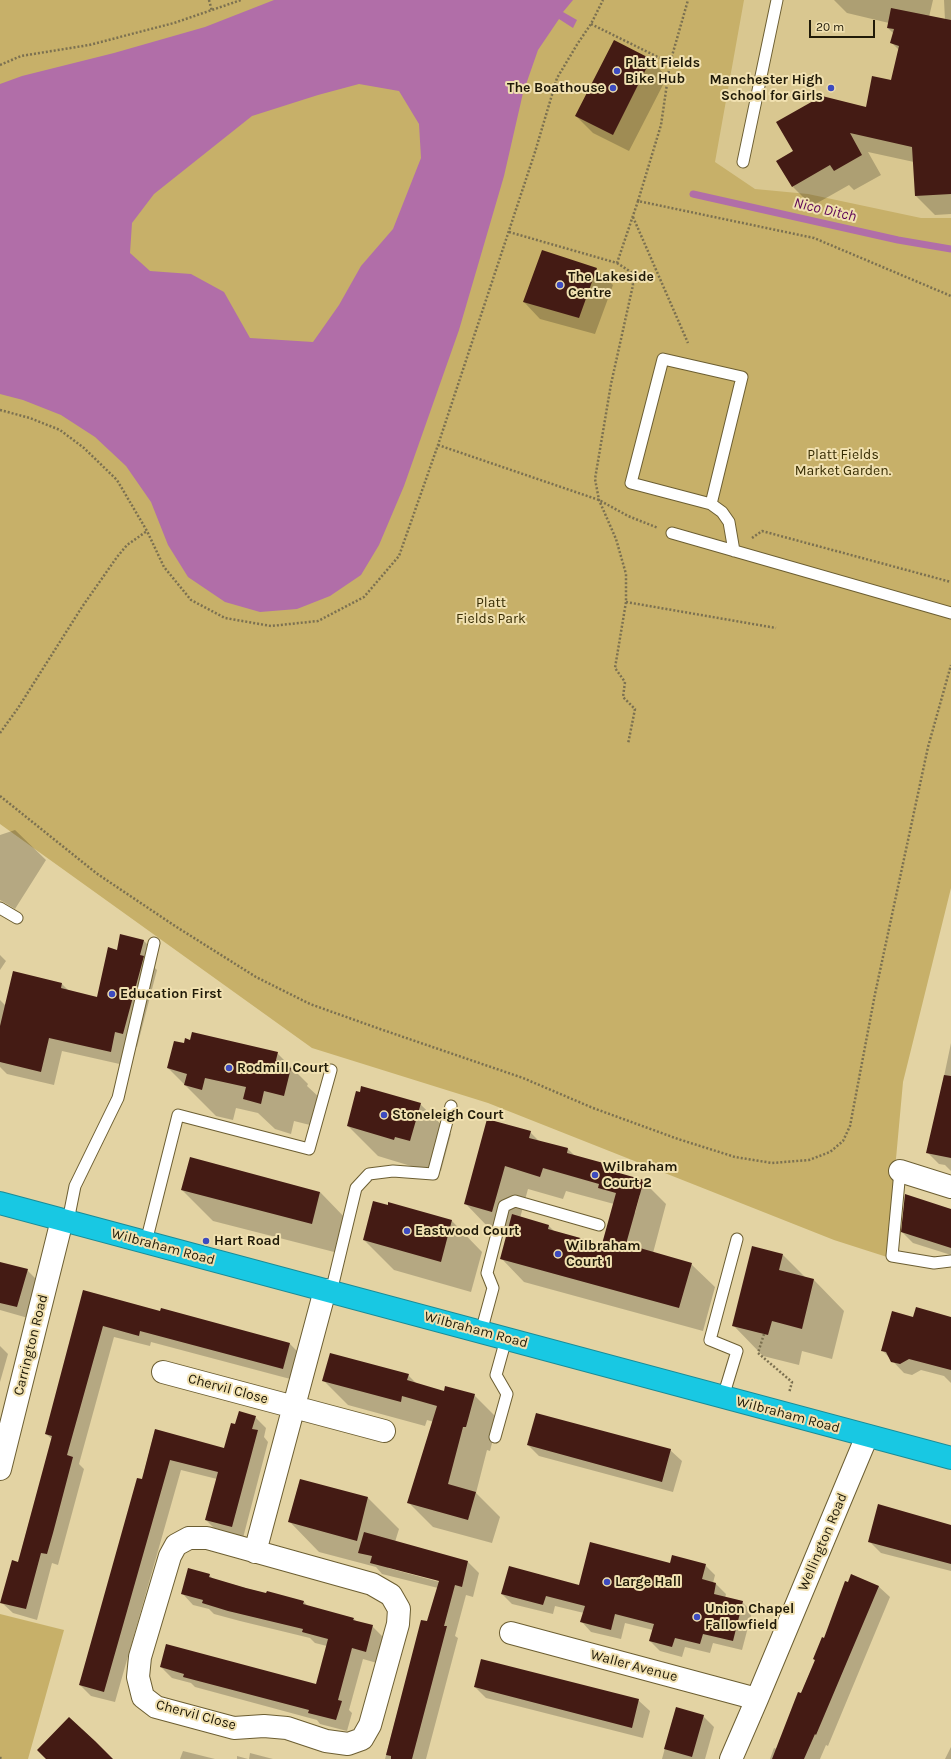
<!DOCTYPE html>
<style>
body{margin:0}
#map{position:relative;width:951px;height:1759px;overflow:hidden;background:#e3d3a3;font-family:Karla,sans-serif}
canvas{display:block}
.scale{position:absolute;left:809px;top:20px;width:66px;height:18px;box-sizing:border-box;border:2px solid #201a08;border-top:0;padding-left:5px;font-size:12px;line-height:14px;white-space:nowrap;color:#201a08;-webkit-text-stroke:3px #f0e0b0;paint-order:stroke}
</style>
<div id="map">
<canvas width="951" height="1759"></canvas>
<div class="scale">20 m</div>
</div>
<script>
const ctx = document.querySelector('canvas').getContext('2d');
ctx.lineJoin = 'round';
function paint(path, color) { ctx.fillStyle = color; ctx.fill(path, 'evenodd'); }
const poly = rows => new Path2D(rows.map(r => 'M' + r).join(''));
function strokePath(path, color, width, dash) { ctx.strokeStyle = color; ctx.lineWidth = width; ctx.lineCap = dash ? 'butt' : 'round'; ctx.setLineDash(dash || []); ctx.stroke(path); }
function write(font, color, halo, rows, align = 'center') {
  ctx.font = font + ' Karla,sans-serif'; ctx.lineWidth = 4; ctx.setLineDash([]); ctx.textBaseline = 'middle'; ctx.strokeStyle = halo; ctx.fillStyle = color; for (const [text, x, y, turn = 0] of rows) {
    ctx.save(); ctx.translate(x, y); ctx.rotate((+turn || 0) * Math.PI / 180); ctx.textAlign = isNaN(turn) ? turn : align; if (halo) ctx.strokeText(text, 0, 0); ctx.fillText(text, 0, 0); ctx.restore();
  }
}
const built = poly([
 [730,0,951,0,951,245,690,191]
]);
const green = poly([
 [0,0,744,0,715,162,755,189,808,194,921,218,951,218,951,888,903,1082,887,1257,834,1240,488,1103,312,1048,0,824],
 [0,1614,64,1630,28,1759,0,1759]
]);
const water = poly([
 [274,0,573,0,563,12,577,20,573,28,559,19,538,50,523,93,504,176,459,330,404,486,379,545,361,575,330,596,297,609,260,612,225,602,188,577,168,545,151,502,126,466,95,437,61,415,23,400,0,394,0,84,22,76,114,53,205,27],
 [359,84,399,91,419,124,421,158,393,229,361,266,339,305,313,342,250,338,224,292,191,274,150,271,130,253,132,223,154,194,252,116,318,95]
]);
const shadow = poly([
 [834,0,933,0,929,17,945,20,944,0,951,0,951,214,935,215,916,196,914,162,868,152,881,175,854,190,849,185,812,206,793,187,892,81,899,50,891,42,894,34,888,28,889,23,847,13],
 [614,42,651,60,667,77,629,151,593,133,576,116],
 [596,269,613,285,595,334,540,319,524,302],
 [15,830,46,860,15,909,0,900,0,835],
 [143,940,157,954,154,967,157,970,137,1047,129,1045,124,1065,62,1051,54,1085,7,1074,0,1067,0,1000,6,1006,61,983,69,991,97,998,117,951],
 [0,955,6,961,0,970],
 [951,1043,951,1171,945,1165,939,1164,928,1153],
 [185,1044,277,1053,308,1084,307,1086,321,1099,314,1126,294,1121,291,1134,275,1129,258,1113,236,1108,233,1120,216,1116,168,1068],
 [420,1104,451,1134,441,1171,425,1167,424,1170,378,1156,348,1126],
 [530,1132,540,1142,568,1149,575,1156,606,1165,614,1172,643,1181,666,1204,653,1253,691,1264,715,1287,703,1331,524,1282,501,1258,508,1232,488,1227,465,1203],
 [528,1189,563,1199,566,1191,614,1204,602,1245,555,1232,549,1226,520,1218],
 [638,1195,640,1195,635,1213,634,1212],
 [182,1190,320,1192,350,1223,342,1254,213,1221],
 [389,1204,452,1221,482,1252,471,1292,394,1270,364,1240],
 [951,1210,951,1255,913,1243,902,1232],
 [783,1255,806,1278,814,1280,844,1311,832,1359,802,1351,799,1365,763,1356,733,1325],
 [0,1263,27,1270,38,1281,28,1318,0,1310],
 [84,1291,161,1312,162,1309,290,1344,301,1355,294,1380,151,1342,150,1346,114,1337,79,1464,84,1469,58,1565,52,1563,37,1620,13,1613,1,1602,18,1563,52,1439,46,1434],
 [951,1318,951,1383,944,1376,921,1370,912,1375,904,1373,882,1350,913,1319],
 [0,1346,8,1354,0,1382],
 [408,1375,417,1384,445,1392,474,1395,498,1419,490,1451,487,1450,476,1493,500,1517,492,1543,433,1527,409,1503,434,1422,427,1420,425,1426,348,1405,324,1381],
 [255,1417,266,1428,264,1437,268,1442,243,1538,217,1531,206,1520,217,1479,181,1470,115,1702,91,1696,80,1685,142,1480,155,1430,225,1449,236,1426],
 [528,1445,670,1450,682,1461,673,1492,539,1456],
 [300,1480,368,1498,399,1529,395,1542,468,1562,479,1573,473,1597,466,1595,455,1636,458,1638,426,1759,385,1759,422,1621,428,1623,438,1588,382,1574,376,1567,319,1552,289,1521],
 [388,1566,444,1581,443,1583,388,1568],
 [951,1526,951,1571,881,1553,870,1542],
 [670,1564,705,1565,715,1575,713,1583,716,1584,726,1594,725,1598,742,1602,752,1612,742,1650,713,1643,710,1653,685,1647,682,1657,660,1651,650,1641,653,1630,625,1623,621,1639,591,1632,582,1622,584,1613,555,1606,553,1614,512,1604,502,1594,580,1586],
 [209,1575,213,1579,267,1594,268,1592,304,1602,309,1607,353,1618,357,1622,372,1626,383,1637,377,1663,363,1659,349,1710,352,1713,347,1731,320,1724,317,1720,195,1687,191,1683,172,1678,161,1667,317,1686,327,1646,315,1643,310,1638,240,1621,214,1614,209,1609,193,1605,182,1593],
 [878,1586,890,1597,828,1746,826,1745,820,1759,770,1759,774,1748,777,1749,815,1661,814,1659,825,1639],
 [475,1687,638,1700,650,1711,643,1738,486,1698],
 [676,1708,703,1716,714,1727,705,1759,662,1759],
 [951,1747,951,1759,945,1759],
 [183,1751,215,1759,180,1759],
 [250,1753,273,1759,249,1759],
 [237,1756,248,1759,237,1759]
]);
const stream = poly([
 [693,194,898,240,951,249]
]);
const building = poly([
 [891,8,951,20,951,194,915,196,912,147,850,133,862,155,834,171,830,165,792,187,776,161,793,151,776,122,822,96,866,107,872,76,891,80,899,46,890,43,894,29,887,28],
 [614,40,651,59,613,135,575,116],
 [542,250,597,268,579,318,523,302],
 [120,934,144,940,140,955,144,956,123,1034,115,1032,111,1052,49,1038,41,1072,0,1062,0,1026,13,971,62,983,61,988,97,997,108,947,117,950],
 [192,1032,278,1052,276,1060,281,1061,280,1065,291,1068,284,1096,264,1091,261,1104,243,1099,246,1087,205,1078,202,1090,184,1085,187,1074,167,1068,174,1041,184,1043,185,1038,190,1040],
 [944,1075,951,1076,951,1158,926,1153],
 [361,1086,421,1103,410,1141,395,1137,394,1140,347,1126,356,1091,360,1092],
 [487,1119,531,1131,529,1138,568,1148,567,1153,607,1164,605,1169,644,1180,626,1244,692,1263,679,1308,500,1259,512,1214,549,1225,548,1229,602,1244,616,1193,598,1188,599,1184,543,1168,540,1177,505,1166,492,1212,464,1204],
 [190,1157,320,1192,312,1224,181,1190],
 [905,1194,951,1209,951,1248,901,1232],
 [373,1201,388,1205,388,1202,452,1220,441,1262,363,1240],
 [752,1246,783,1254,779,1270,814,1279,802,1329,772,1321,768,1335,732,1326],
 [0,1262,28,1269,17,1307,0,1303],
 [83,1290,160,1311,161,1308,290,1343,283,1369,140,1331,139,1336,103,1326,67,1455,73,1457,53,1533,47,1554,41,1553,26,1609,0,1603,12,1560,18,1562,52,1436,45,1434],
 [916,1307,951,1317,951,1370,909,1359,900,1364,891,1362,886,1352,881,1351,892,1311,913,1317],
 [330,1353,409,1374,407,1380,444,1391,445,1386,475,1394,466,1427,463,1427,448,1484,476,1492,468,1520,407,1503,437,1406,402,1396,401,1402,322,1381],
 [239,1411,256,1416,252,1429,258,1430,232,1527,205,1520,218,1472,170,1460,104,1692,79,1685,137,1478,142,1479,155,1429,224,1448,231,1423,235,1424],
 [536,1413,671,1449,662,1482,527,1445],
 [300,1479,368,1497,357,1541,288,1522],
 [878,1504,951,1525,951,1564,868,1542],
 [364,1532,468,1561,462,1587,455,1585,444,1626,447,1626,412,1759,391,1759,391,1756,386,1755,421,1620,427,1621,439,1581,370,1563,372,1556,358,1553],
 [590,1542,670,1563,672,1555,706,1564,702,1579,716,1583,714,1594,743,1601,733,1641,703,1634,700,1644,675,1638,672,1647,649,1641,654,1624,615,1614,611,1630,580,1622,585,1606,546,1596,543,1605,501,1594,509,1566,579,1585],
 [188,1568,210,1574,209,1577,246,1588,266,1593,267,1591,304,1601,303,1604,354,1618,353,1620,373,1625,366,1652,352,1648,338,1700,342,1701,336,1720,308,1713,309,1710,183,1677,184,1674,160,1667,166,1644,316,1684,328,1639,302,1632,303,1629,228,1611,202,1603,203,1600,181,1594],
 [851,1574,879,1586,816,1735,815,1734,804,1759,772,1759,798,1692,801,1693,815,1660,813,1659,822,1637,824,1638,845,1581,848,1582],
 [481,1659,639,1699,632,1728,474,1687],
 [676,1707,704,1715,692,1757,664,1749],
 [69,1717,95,1741,113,1759,46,1759,37,1750]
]);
const path = poly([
 [209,0,212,11],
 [591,24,670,63],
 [0,65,21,56,89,45,174,23,241,0],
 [638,201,661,125,670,63,688,0],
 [633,217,688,343],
 [509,232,617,263,638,201,814,238,951,296],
 [617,263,631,272,633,285,611,384,595,479,599,500,616,539,626,574,626,602,615,668,625,682,623,697,635,709,628,744],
 [0,410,30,418,60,430,84,448,117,480,147,531,164,567,191,600,225,618,271,626,318,621,364,597,399,556,438,445,535,152,557,78,578,43,591,24,603,0],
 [438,445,599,500,628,516,658,528],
 [752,538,762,531,951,582],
 [626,602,776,628],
 [0,733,18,708,82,607,117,557,127,545,147,531],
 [0,796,96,873,175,926,256,977,310,1004,380,1029,523,1078,593,1108,678,1139,735,1157,772,1163,809,1160,830,1152,843,1141,850,1126,875,994,928,747,951,665],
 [764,1334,758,1353,792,1382,789,1393],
 [0,1757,1,1759]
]);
const lane = poly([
 [743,162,777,0],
 [711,504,742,377,663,359,631,483,711,504,722,512,729,522,734,551],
 [672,533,951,613],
 [0,908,17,918],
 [900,1171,892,1256,934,1263,951,1261],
 [68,1221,75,1186,118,1098,154,943],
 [146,1242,178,1115,309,1149,331,1070],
 [331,1292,356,1188,369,1174,393,1171,433,1174,451,1106],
 [481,1332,493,1288,487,1273,504,1206,515,1201,599,1225],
 [723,1397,737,1351,710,1340,737,1239],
 [495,1437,507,1394,496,1375,506,1339]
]);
const street = poly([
 [900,1171,951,1187],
 [163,1372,384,1431],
 [0,1469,62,1220],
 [189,1538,207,1538,372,1584,391,1595,399,1609,398,1624,370,1725,362,1739,348,1744,326,1741,287,1728,264,1726,234,1728,156,1707,143,1697,138,1677,140,1657,170,1556,176,1545,189,1538],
 [255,1552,325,1290],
 [511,1633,757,1699],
 [731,1759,757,1699,867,1436]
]);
const highway = poly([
 [0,1203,951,1458]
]);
const markers = [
 [617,71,4,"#3d4bbf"],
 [613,88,4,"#3d4bbf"],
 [831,88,4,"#3d4bbf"],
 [560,285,4,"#3d4bbf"],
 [112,994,4,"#3d4bbf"],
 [229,1068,4,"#3d4bbf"],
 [384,1115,4,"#3d4bbf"],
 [595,1175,4,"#3d4bbf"],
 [407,1231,4,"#3d4bbf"],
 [206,1241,4,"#3d4bbf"],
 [558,1254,4,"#3d4bbf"],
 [607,1582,4,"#3d4bbf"],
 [697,1617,4,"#3d4bbf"]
];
const poiNames = [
 ["Platt Fields",625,63],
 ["Bike Hub",625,79],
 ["Manchester High",823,80,"right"],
 ["School for Girls",823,96,"right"],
 ["The Boathouse",605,88,"right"],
 ["The Lakeside",568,277],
 ["Centre",568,293],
 ["Education First",120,994],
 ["Rodmill Court",237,1068],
 ["Stoneleigh Court",392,1115],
 ["Wilbraham",603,1167],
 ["Court 2",603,1183],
 ["Eastwood Court",415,1231],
 ["Hart Road",214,1241],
 ["Wilbraham",566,1246],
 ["Court 1",566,1262],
 ["Large Hall",615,1582],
 ["Union Chapel",705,1609],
 ["Fallowfield",705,1625]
];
const parkNames = [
 ["Platt Fields",843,455],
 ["Market Garden.",843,471],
 ["Platt",491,603],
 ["Fields Park",491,619]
];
const streetNames = [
 ["Wilbraham Road",163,1247,15],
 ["Wilbraham Road",476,1330,15],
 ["Carrington Road",31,1345,-76],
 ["Chervil Close",228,1389,15],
 ["Wilbraham Road",788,1415,15],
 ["Wellington Road",823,1542,-67],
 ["Waller Avenue",634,1666,15],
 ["Chervil Close",196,1715,15]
];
const waterNames = [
 ["Nico Ditch",825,210,13]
];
paint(built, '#d9c790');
paint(green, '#c7b069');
paint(water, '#b16ea8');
paint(shadow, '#0003');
strokePath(stream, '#b16ea8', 7);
paint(building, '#441b14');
strokePath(lane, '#6c5e32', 13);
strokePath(street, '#6c5e32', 24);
strokePath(highway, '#1b8b96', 24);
strokePath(path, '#7b7050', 2.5, [2, 2]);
strokePath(lane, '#fff', 11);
strokePath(street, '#fff', 22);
strokePath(highway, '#18c8e3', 22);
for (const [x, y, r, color] of markers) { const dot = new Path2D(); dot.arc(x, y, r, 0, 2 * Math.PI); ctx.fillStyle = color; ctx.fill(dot); strokePath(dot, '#f0e0b0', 1.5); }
write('bold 14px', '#201a08', '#f0e0b0', poiNames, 'left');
write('14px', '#372c03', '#f0e0b0', parkNames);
write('14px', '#201a08', '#f0e0b0', streetNames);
write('italic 15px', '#5e0657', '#f0e0b0', waterNames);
</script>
